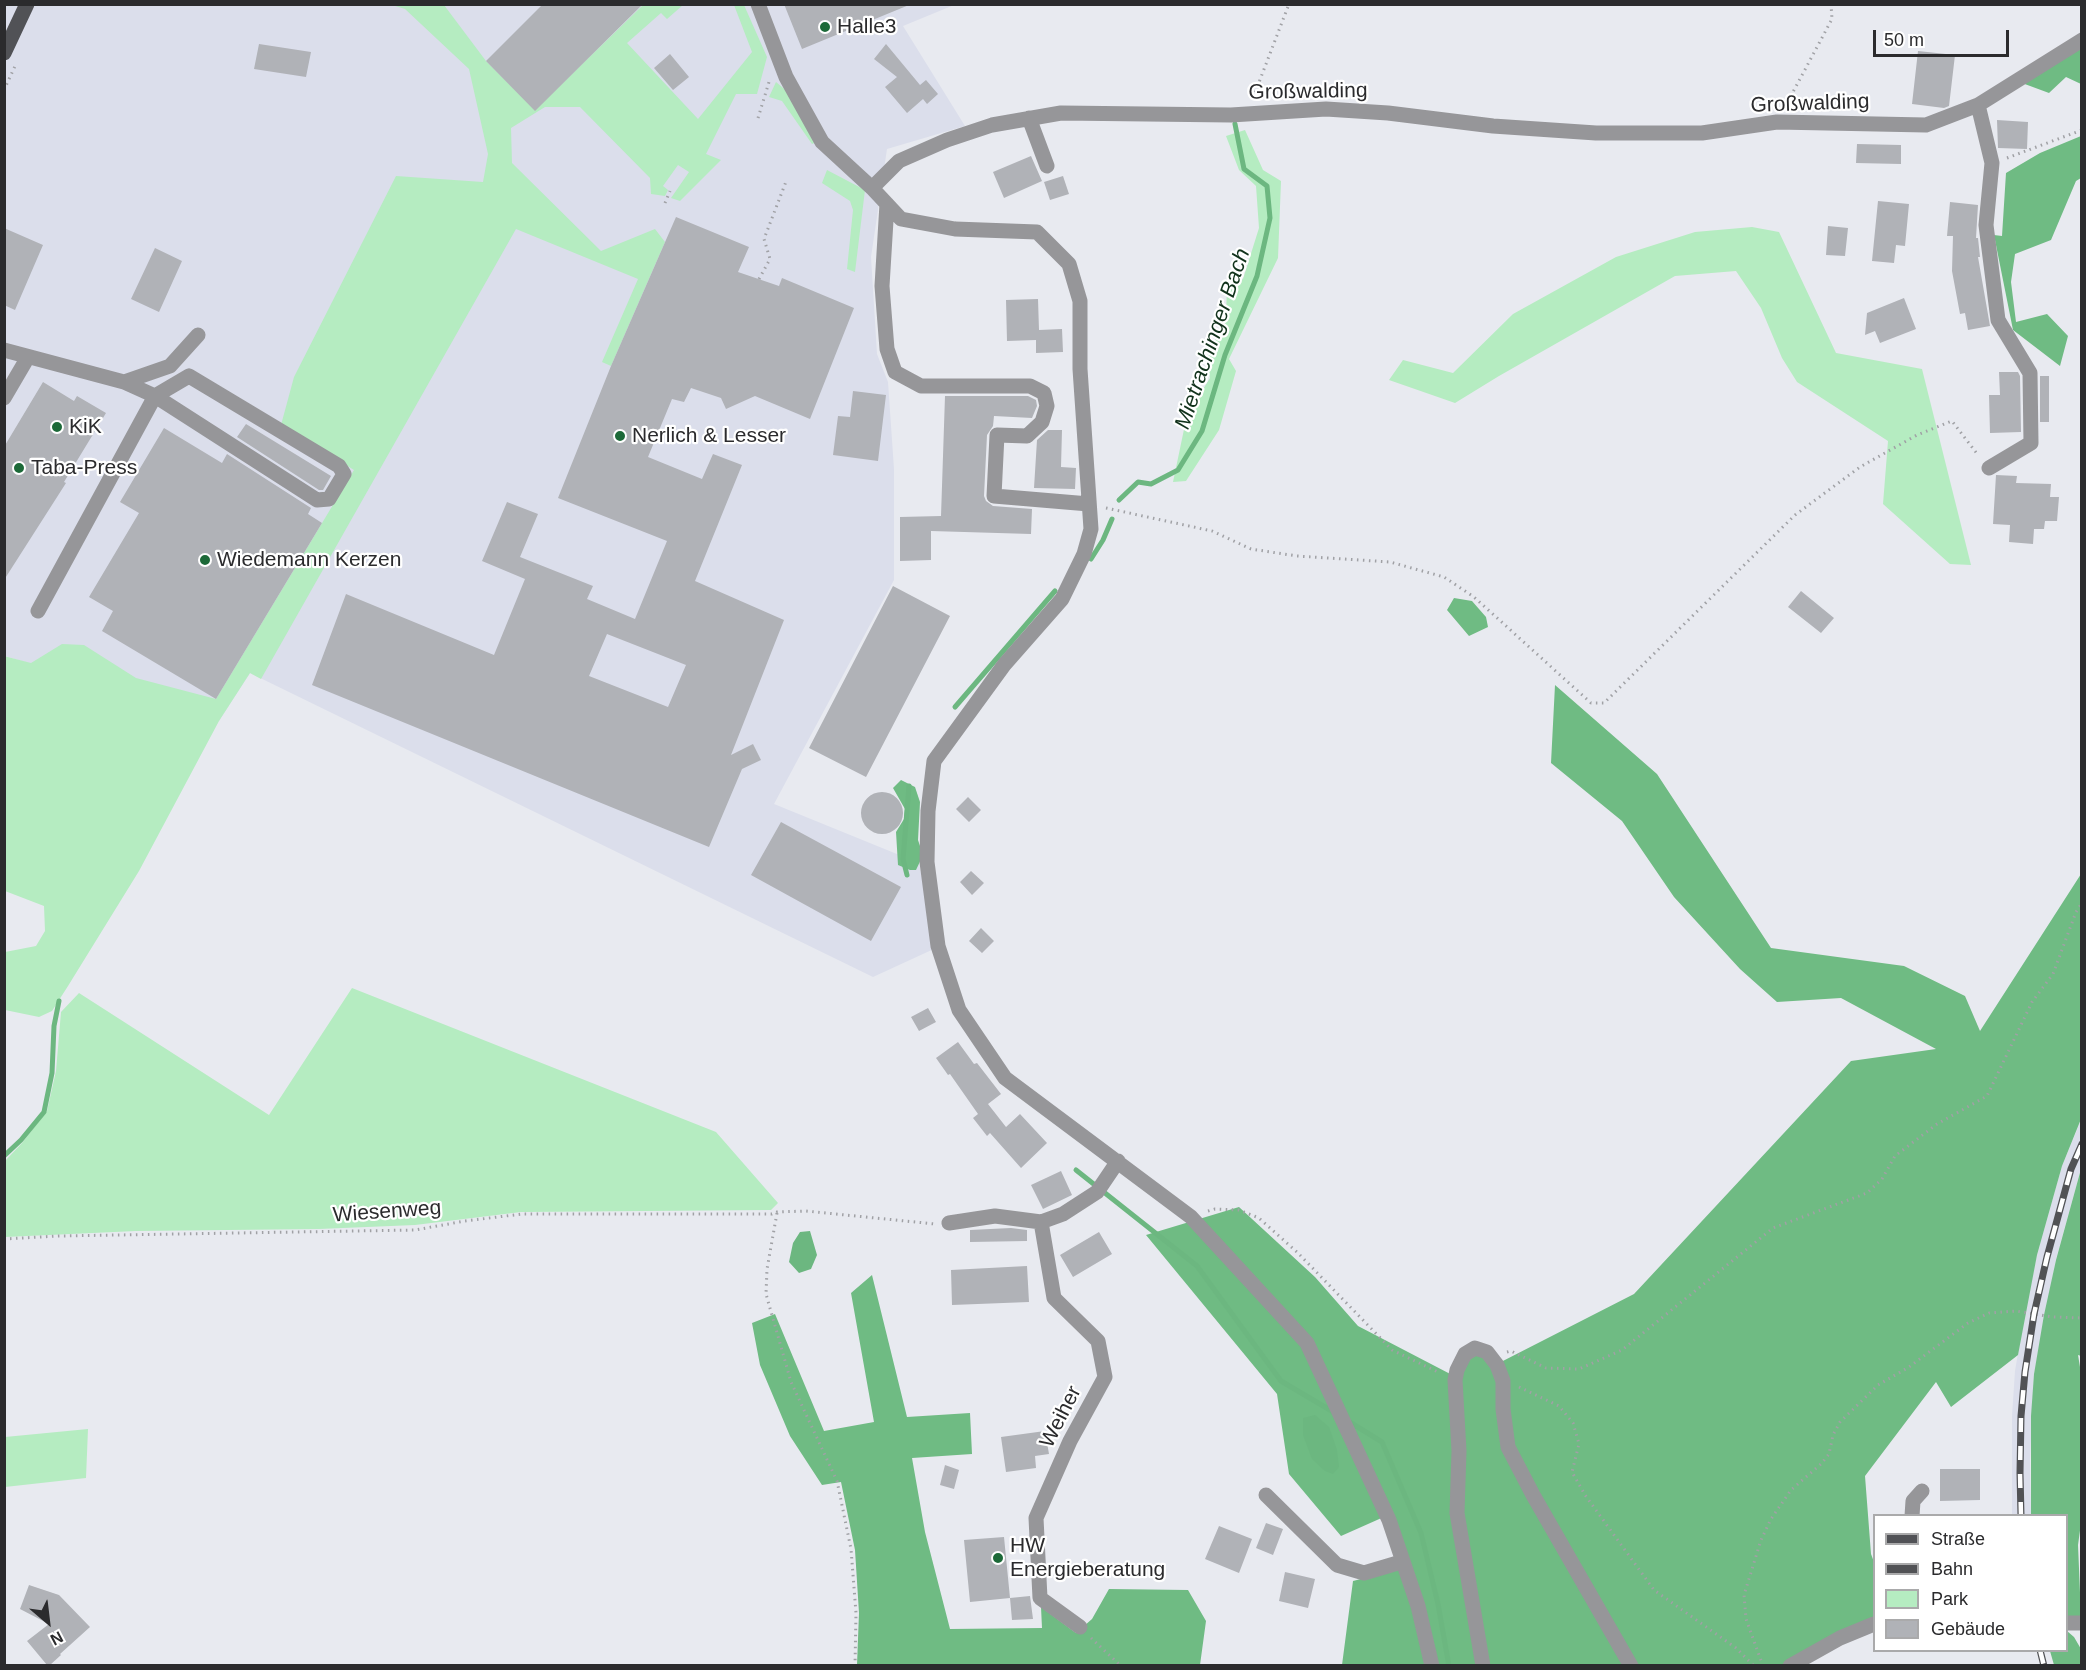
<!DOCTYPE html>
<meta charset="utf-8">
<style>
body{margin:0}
#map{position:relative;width:2086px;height:1670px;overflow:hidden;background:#e8eaf0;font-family:Arial,sans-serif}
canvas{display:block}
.frame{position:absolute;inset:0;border:6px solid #2b2b2d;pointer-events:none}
.legend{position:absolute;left:1873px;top:1514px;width:195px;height:138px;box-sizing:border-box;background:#fff;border:2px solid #aaaaab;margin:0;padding:8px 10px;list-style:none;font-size:18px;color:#2b2b2d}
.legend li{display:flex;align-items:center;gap:12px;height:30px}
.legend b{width:30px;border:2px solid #aaaaab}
.north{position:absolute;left:18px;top:1592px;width:60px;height:60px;-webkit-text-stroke:4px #fff;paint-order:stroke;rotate:152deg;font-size:16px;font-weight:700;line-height:24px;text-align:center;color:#2b2b2d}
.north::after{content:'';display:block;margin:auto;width:21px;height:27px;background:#2b2b2d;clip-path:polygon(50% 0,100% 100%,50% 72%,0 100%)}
.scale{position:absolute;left:1873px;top:30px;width:136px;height:27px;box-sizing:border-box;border:3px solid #2b2b2d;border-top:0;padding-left:8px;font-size:18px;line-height:21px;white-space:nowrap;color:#2b2b2d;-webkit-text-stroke:4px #fff;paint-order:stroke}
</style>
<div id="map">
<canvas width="2086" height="1670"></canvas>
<div class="frame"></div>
<ul class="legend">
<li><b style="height:8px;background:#515256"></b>Straße</li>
<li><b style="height:8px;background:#515255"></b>Bahn</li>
<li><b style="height:16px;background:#b5ecc1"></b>Park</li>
<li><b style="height:16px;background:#b0b2b7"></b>Gebäude</li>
</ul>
<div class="north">N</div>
<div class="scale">50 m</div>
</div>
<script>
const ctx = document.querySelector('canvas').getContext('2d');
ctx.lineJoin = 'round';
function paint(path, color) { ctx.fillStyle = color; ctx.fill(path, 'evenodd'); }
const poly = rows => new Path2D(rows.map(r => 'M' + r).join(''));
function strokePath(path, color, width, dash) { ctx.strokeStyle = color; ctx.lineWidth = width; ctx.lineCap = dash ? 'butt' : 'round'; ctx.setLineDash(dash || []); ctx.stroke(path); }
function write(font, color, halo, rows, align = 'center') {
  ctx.font = font + ' Arial,sans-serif'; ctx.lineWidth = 4.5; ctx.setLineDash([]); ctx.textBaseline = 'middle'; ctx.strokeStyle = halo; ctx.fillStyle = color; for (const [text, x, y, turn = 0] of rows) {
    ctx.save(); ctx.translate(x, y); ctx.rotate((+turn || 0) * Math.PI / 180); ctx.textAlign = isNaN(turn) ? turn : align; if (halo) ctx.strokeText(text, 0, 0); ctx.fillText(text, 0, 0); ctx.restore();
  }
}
const built = poly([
 [4,5,954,5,903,26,965,126,887,149,871,257,877,354,888,382,894,469,894,580,774,804,919,863,936,948,873,977,250,673,219,721,5,656],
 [2081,1120,2081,1169,2056,1259,2034,1374,2030,1461,2031,1515,2012,1516,2012,1416,2015,1371,2025,1312,2037,1255,2062,1166]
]);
const green = poly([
 [392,5,444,5,486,61,535,110,643,5,683,5,667,19,661,13,627,43,698,119,752,52,734,5,744,5,767,57,757,94,736,94,706,154,721,160,680,201,671,198,689,172,678,165,663,186,668,190,665,196,651,194,650,178,580,107,545,107,511,128,512,163,601,251,655,229,665,242,611,366,602,362,638,279,516,229,261,679,250,673,219,721,139,871,68,986,52,1011,39,1017,5,1010,5,952,36,946,45,931,44,906,5,891,4,656,31,663,62,644,84,645,136,678,216,699,354,470,281,425,294,377,396,176,483,182,488,154,469,69,405,9],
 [776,82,789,93,817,142,812,144,782,101,769,97],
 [1245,130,1263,170,1281,181,1278,258,1229,359,1236,371,1219,430,1186,481,1173,482,1187,415,1210,378,1207,359,1226,314,1227,288,1243,279,1259,228,1256,186,1239,170,1226,136],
 [827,170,865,190,855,272,847,269,853,210,850,201,822,183],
 [1752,227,1779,232,1836,353,1922,369,1971,565,1950,564,1883,504,1888,441,1797,382,1782,358,1761,308,1736,271,1675,276,1499,376,1455,403,1389,380,1403,360,1453,373,1513,314,1616,257,1695,232],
 [352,988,716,1132,778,1203,771,1210,521,1212,415,1225,319,1229,136,1231,5,1237,5,1161,22,1143,47,1111,56,1071,61,1012,79,993,269,1115],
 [88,1429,86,1478,5,1487,5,1437]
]);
const forest = poly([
 [2081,37,2081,84,2066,77,2049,93,2022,83],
 [2081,136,2081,178,2076,181,2051,240,2015,254,2011,282,2016,322,2047,314,2068,336,2060,366,2013,330,1994,235,2002,236,2006,173,2040,153],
 [1454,598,1472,601,1486,617,1488,627,1469,636,1447,610],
 [1555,685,1657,774,1771,948,1904,966,1965,996,1980,1031,2081,874,2081,1119,2062,1166,2037,1255,2018,1355,1951,1407,1936,1382,1865,1476,1871,1554,1874,1562,1874,1624,1787,1665,1342,1665,1353,1581,1400,1569,1386,1516,1341,1536,1289,1474,1277,1394,1146,1235,1239,1207,1315,1277,1358,1326,1456,1377,1476,1347,1497,1364,1634,1294,1851,1061,1936,1049,1841,998,1777,1002,1740,969,1674,897,1622,821,1551,763],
 [901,780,915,787,920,802,918,840,923,855,916,870,910,870,898,865,896,832,904,819,905,809,893,788],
 [2081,1169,2081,1356,2078,1355,2082,1379,2082,1516,2078,1545,2081,1616,2067,1617,2066,1516,2031,1516,2031,1416,2034,1374,2044,1315,2056,1260],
 [872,1275,907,1417,970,1413,972,1454,912,1458,925,1532,950,1629,1042,1628,1041,1607,1076,1633,1092,1619,1109,1589,1188,1590,1206,1621,1200,1665,857,1665,859,1613,855,1550,841,1482,822,1485,790,1436,760,1365,752,1323,775,1314,824,1431,874,1422,851,1293],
 [2067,1631,2074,1637,2081,1649,2081,1665,2054,1665,2050,1651,2066,1650]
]);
const water = poly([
 [810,1231,817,1255,811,1269,799,1273,789,1262,793,1243,800,1232],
 [1315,1415,1329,1427,1337,1450,1339,1467,1333,1474,1325,1471,1312,1459,1303,1435,1303,1418]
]);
const stream = poly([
 [1119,500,1138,482,1151,484,1178,470,1202,431,1225,355,1257,276,1270,218,1267,186,1244,169,1235,124],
 [1091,559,1103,540,1112,519],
 [955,707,1055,591],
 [907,875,903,859,909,786],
 [4,1156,21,1140,44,1112,52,1073,54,1026,59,1001],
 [1076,1170,1197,1266,1281,1381,1335,1413],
 [1348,1421,1382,1442,1421,1533,1438,1604,1449,1666]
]);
const building = poly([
 [543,4,643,4,535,111,486,61],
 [784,4,909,4,909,5,802,49],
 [259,44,311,52,306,77,254,69],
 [886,44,920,85,926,80,938,94,927,104,923,99,907,113,885,87,897,77,874,59],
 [1918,51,1955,55,1949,106,1944,108,1912,104],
 [670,54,689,77,673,90,654,68],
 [1997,120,2028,122,2027,149,1998,148],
 [1857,144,1901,145,1901,164,1856,163],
 [1031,156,1042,181,1004,198,993,172],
 [1063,176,1069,194,1050,200,1044,182],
 [1878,201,1909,204,1905,246,1896,245,1894,263,1872,261],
 [1950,202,1978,205,1976,238,1978,238,1980,257,1978,257,1990,326,1968,330,1965,313,1960,314,1952,271,1953,236,1947,236],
 [676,217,749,247,738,272,779,286,782,278,854,308,810,419,755,396,726,409,721,398,691,388,684,402,672,399,648,457,702,479,713,454,742,465,695,581,784,620,731,755,753,744,761,760,742,769,709,847,312,685,346,594,494,655,525,579,482,561,507,502,538,514,520,557,593,586,587,599,635,619,667,541,558,498,611,366],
 [607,634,686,665,668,707,589,676],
 [1828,226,1848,228,1845,256,1826,255],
 [4,228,43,245,15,310,4,305],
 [155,248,182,261,159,312,131,299],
 [1904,298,1916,329,1880,343,1875,331,1865,335,1867,313],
 [1038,299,1039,330,1062,329,1063,352,1036,353,1036,340,1007,341,1006,300],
 [1999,372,2018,372,2020,376,2021,432,1990,433,1989,395,2000,395],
 [2040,376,2049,376,2049,422,2040,422],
 [43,382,74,401,77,396,106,413,64,482,66,483,4,580,4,447],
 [853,391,886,395,878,461,833,455,838,416,850,417],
 [945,396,1028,396,1036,400,1037,406,1032,418,994,416,993,426,987,435,984,496,986,501,993,506,1032,509,1031,534,931,531,931,560,900,561,900,517,941,516],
 [246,424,331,476,323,490,319,490,237,437],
 [164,428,222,463,227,454,311,508,308,514,322,523,216,699,102,631,113,611,89,597,139,513,120,502],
 [1048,430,1062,430,1061,467,1076,468,1075,489,1034,488,1037,440],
 [1996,475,2017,476,2016,483,2051,484,2050,497,2059,497,2057,521,2045,521,2044,529,2034,529,2033,544,2009,542,2010,525,1993,524],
 [893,586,950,616,866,777,809,748],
 [1801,591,1834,618,1821,633,1788,607],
 '861 813a21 21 0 1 1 42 0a21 21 0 1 1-42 0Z',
 [968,797,981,810,969,822,956,809],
 [781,822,901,887,871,941,751,875],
 [971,871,984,883,972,895,960,882],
 [981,928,994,941,982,953,969,941],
 [928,1008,936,1022,919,1031,911,1017],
 [958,1042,974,1064,977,1063,1001,1094,988,1104,1006,1127,1020,1114,1047,1143,1021,1168,990,1133,987,1136,973,1118,978,1114,950,1074,948,1075,936,1058],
 [1061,1171,1072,1195,1043,1209,1031,1185],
 [1011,1228,1027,1230,1027,1241,970,1242,970,1230],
 [1099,1232,1112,1254,1073,1277,1060,1255],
 [1027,1266,1029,1302,952,1305,951,1270],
 [1045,1431,1049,1454,1035,1456,1036,1468,1006,1472,1001,1437],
 [945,1465,959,1470,954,1489,940,1485],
 [1940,1469,1980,1469,1980,1500,1940,1501],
 [1266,1523,1283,1529,1273,1555,1256,1548],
 [1219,1526,1252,1539,1239,1573,1205,1559],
 [1004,1537,1010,1598,970,1602,964,1540],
 [1285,1572,1315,1579,1308,1608,1279,1601],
 [29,1585,59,1595,90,1627,60,1654,61,1655,50,1665,47,1665,27,1641,49,1624,20,1609],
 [1030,1596,1033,1619,1012,1620,1010,1598]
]);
const path = poly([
 [4,90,16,64],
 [1253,98,1289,4],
 [1785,107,1832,19,1831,4],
 [758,118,769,82],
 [2007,158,2082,130],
 [665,203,670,191],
 [759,279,770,259,764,239,787,179],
 [1106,508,1212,531,1251,549,1297,556,1390,562,1444,577,1474,597,1591,703,1604,703,1795,515,1860,467,1917,435,1952,421,1978,455],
 [1208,1211,1215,1209,1239,1210,1259,1218,1297,1252,1392,1350,1440,1373],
 [777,1213,767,1269,766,1294,791,1382,837,1481,851,1549,856,1613,855,1666],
 [4,1239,58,1236,415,1230,465,1221,522,1214,772,1214,777,1212,806,1211,935,1224],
 [1507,1352,1511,1351,1546,1368,1579,1369,1622,1350,1773,1228,1867,1193,1882,1179,1895,1156,1937,1124,1987,1096,2032,1002,2053,974,2076,912,2082,903],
 [1519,1387,1559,1406,1573,1423,1579,1444,1572,1472,1585,1495,1654,1590,1736,1648,1754,1666],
 [1091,1638,1121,1666],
 [1763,1666,1746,1619,1744,1595,1761,1540,1771,1519,1791,1490,1821,1464,1829,1454,1833,1435,1840,1422,1878,1385,1909,1367,1968,1323,1989,1313,2016,1311,2053,1317,2082,1318]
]);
const minor = poly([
 [758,4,786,77,822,142,872,188,901,219,955,229,1037,232,1069,264,1080,301,1080,369,1091,529,1084,554,1062,599,1004,665,934,761,928,811,927,862,938,946,959,1010,1005,1078,1191,1217,1307,1343,1389,1520,1418,1606,1432,1666],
 [1978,105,1992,163,1986,225,1998,320,2030,373,2031,443,1989,468],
 [1029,118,1047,166],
 [872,188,899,161,947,140,992,125,1061,113,1231,115,1326,109,1388,113,1493,126,1596,133,1702,133,1777,122,1926,125,1978,105,2082,40],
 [887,204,882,286,887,349,895,372,921,386,1030,386,1044,393,1047,406,1042,422,1027,436,997,435,994,496,1089,504],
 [4,350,124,382,170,366,198,335],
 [189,376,339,466,344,474,329,499,317,500,155,396,189,376],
 [4,398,28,357],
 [38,611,155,396,124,382],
 [1041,1222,1054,1298,1098,1341,1105,1377,1070,1441,1036,1518,1040,1598,1080,1627],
 [949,1223,995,1216,1041,1222,1063,1214,1097,1192,1118,1161],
 [1266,1495,1337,1565,1364,1573,1401,1562],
 [1912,1516,1913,1501,1922,1491],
 [2066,1623,2082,1623],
 [1483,1666,1457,1513,1459,1451,1455,1380,1457,1370,1465,1354,1475,1348,1487,1352,1497,1365,1503,1381,1503,1409,1508,1447,1533,1495,1631,1666],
 [1790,1666,1840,1638,1874,1624]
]);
const major = poly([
 [4,53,27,4]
]);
const rail = poly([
 [2021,1516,2020,1473,2021,1416,2025,1372,2034,1314,2047,1257,2071,1169,2082,1144],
 [2040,1650,2044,1666]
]);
const markers = [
 [825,27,6,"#1c6938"],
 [57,427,6,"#1c6938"],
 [620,436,6,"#1c6938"],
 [19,468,6,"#1c6938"],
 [205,560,6,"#1c6938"],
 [998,1558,6,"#1c6938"]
];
const poiNames = [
 ["Halle3",837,27],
 ["KiK",69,427],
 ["Nerlich & Lesser",632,436],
 ["Taba-Press",31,468],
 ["Wiedemann Kerzen",217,560],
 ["HW",1010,1546],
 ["Energieberatung",1010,1570]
];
const streetNames = [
 ["Großwalding",1308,92,-1],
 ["Großwalding",1810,104,-2],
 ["Wiesenweg",387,1212,-4],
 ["Weiher",1061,1417,-63]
];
const waterNames = [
 ["Mietrachinger Bach",1213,339,-71]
];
paint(built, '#dbdeeb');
paint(green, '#b5ecc1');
paint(forest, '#6fbb83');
paint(water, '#6cb780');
strokePath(stream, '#6cb780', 5);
paint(building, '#b0b2b7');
strokePath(path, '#a0a1a5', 3, [1.5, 4.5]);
strokePath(minor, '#969699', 15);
strokePath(major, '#515256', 15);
strokePath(rail, '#515255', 7);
strokePath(rail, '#fff', 4.5, [14]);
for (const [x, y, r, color] of markers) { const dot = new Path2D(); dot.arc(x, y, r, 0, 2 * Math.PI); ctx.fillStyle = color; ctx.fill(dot); strokePath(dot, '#fff', 2); }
write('21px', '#2b2b2d', '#fff', poiNames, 'left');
write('21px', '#2b2b2d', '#fff', streetNames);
write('italic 22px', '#11321b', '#fff', waterNames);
</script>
